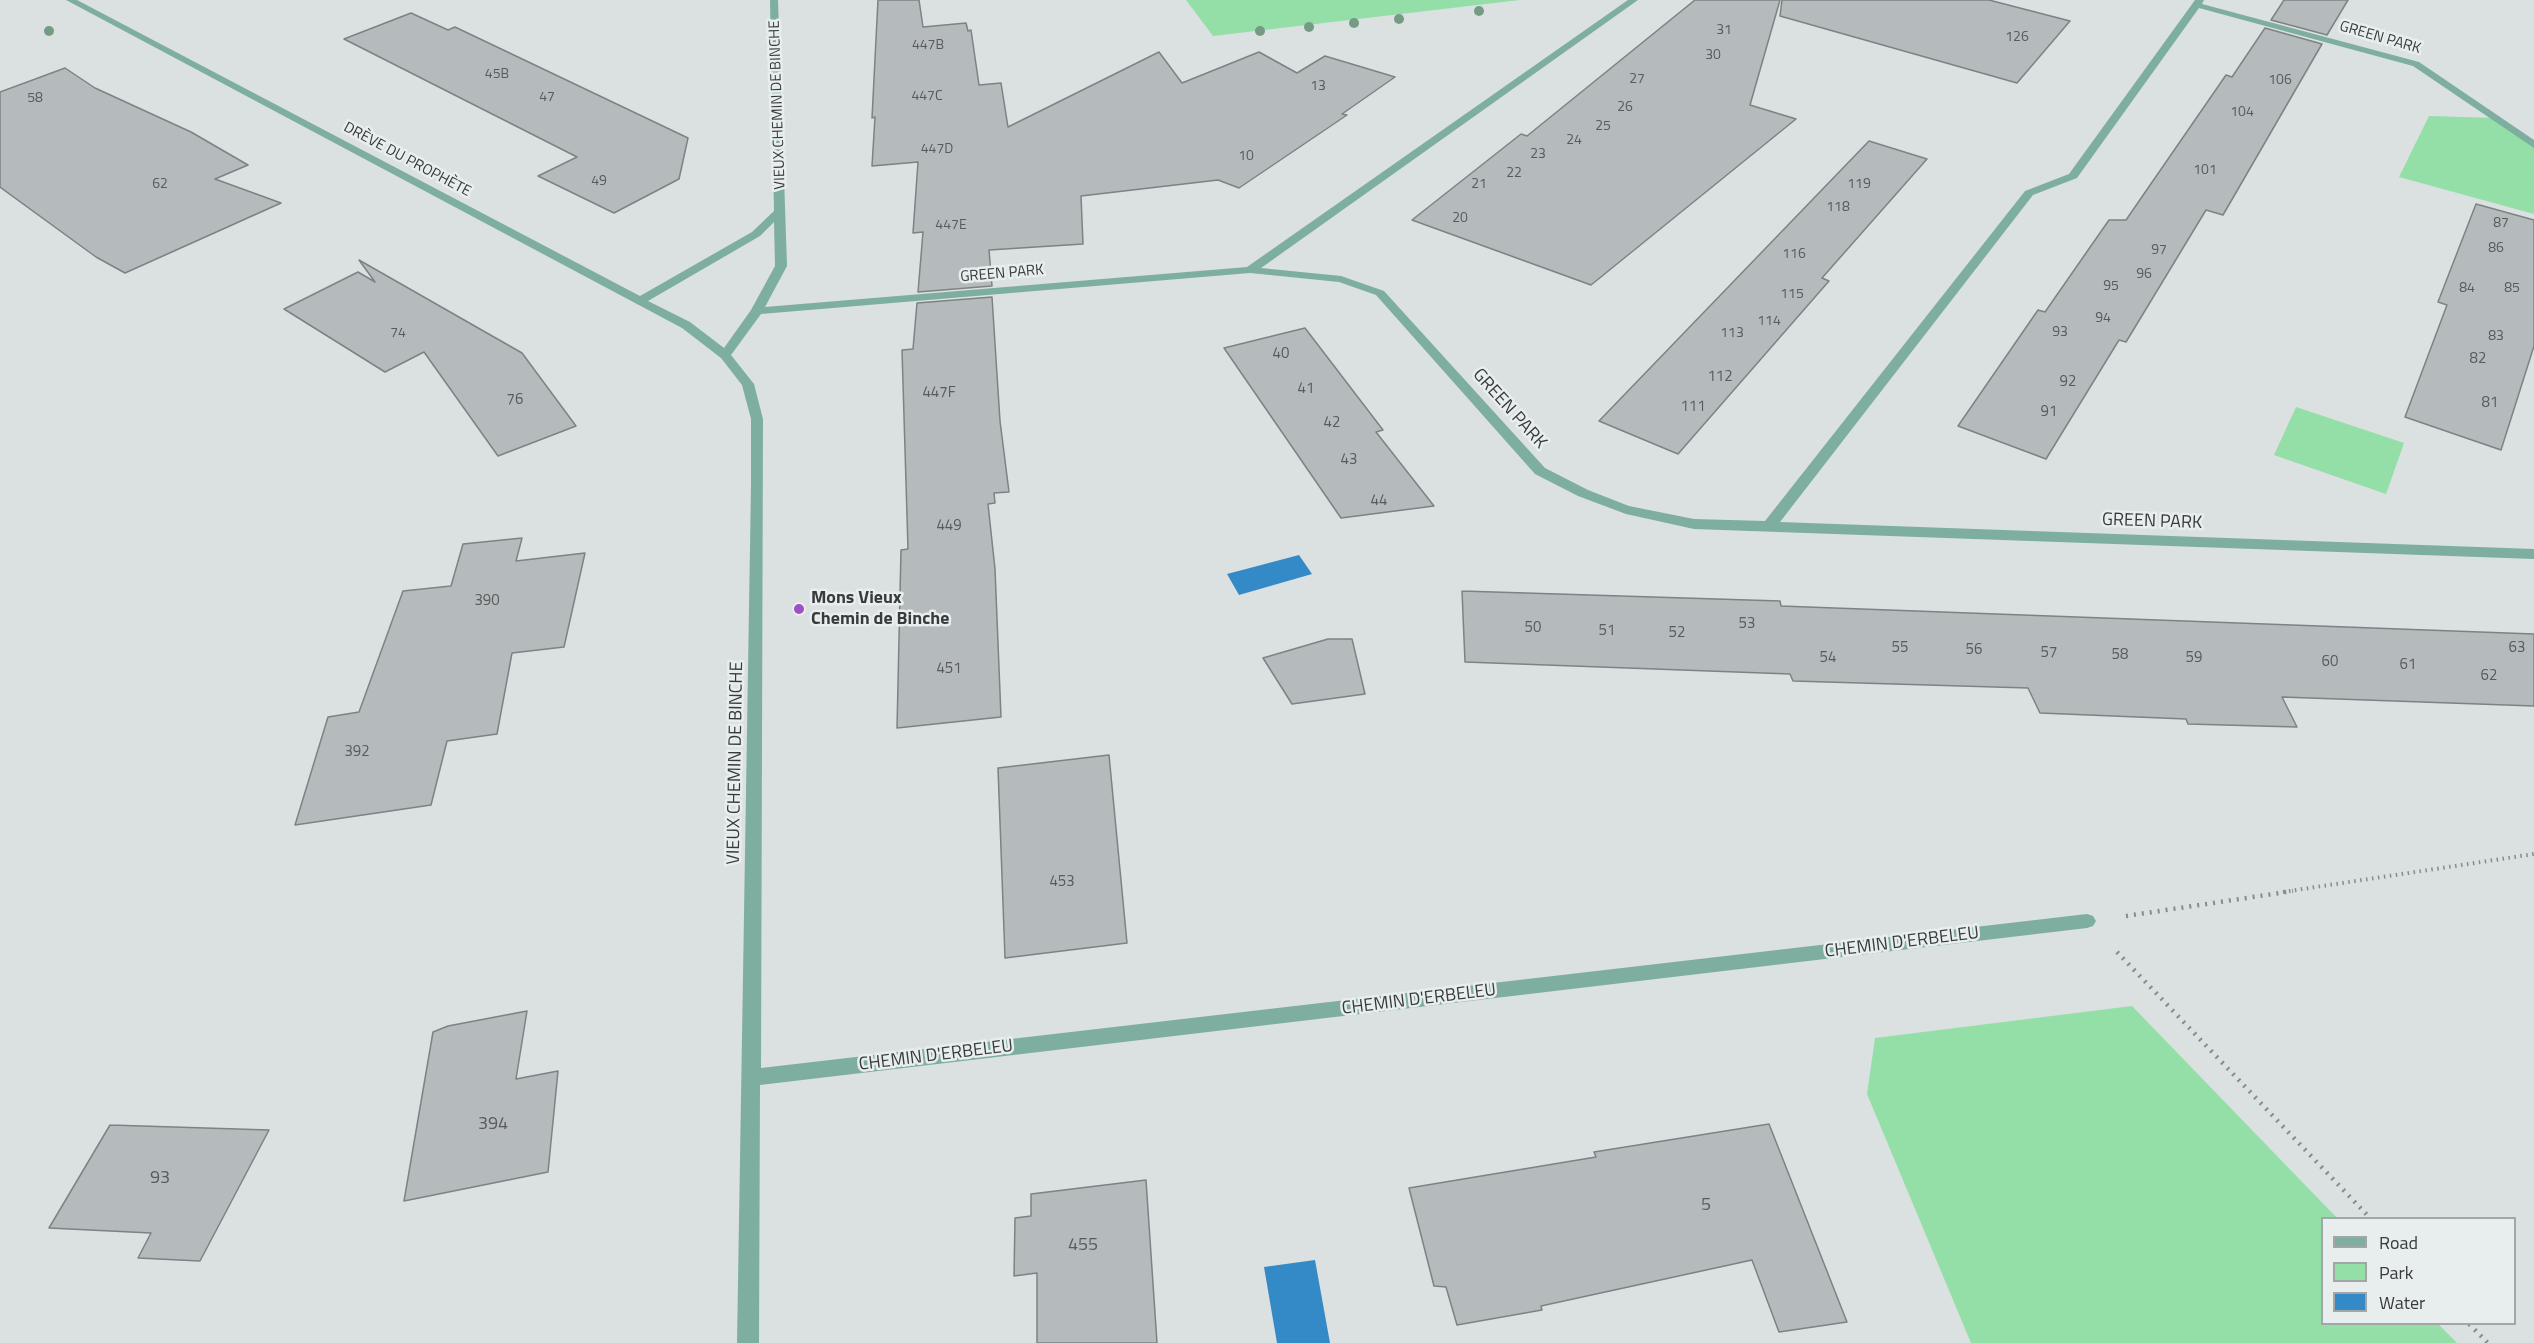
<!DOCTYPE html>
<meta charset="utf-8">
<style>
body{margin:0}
#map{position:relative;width:2534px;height:1343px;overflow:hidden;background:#dbe1e1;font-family:"Titillium Web",sans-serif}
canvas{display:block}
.legend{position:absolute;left:2321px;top:1217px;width:195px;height:108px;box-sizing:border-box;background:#e8eeee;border:2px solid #a2a6a6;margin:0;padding:8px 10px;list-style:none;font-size:18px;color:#383b3b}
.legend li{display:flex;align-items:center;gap:12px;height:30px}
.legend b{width:30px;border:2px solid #a2a6a6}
</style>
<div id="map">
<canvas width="2534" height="1343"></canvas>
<ul class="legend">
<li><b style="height:8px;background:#7eaea0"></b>Road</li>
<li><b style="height:16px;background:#94dea7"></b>Park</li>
<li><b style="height:16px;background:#348ac7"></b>Water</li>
</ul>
</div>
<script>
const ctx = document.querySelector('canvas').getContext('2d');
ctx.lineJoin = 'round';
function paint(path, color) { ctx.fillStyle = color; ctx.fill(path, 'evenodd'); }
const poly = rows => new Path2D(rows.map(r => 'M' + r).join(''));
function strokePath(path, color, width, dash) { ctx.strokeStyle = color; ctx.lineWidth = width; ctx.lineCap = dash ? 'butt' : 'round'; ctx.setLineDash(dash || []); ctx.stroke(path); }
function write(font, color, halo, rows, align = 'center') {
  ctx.font = font + ' "Titillium Web",sans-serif'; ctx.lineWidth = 5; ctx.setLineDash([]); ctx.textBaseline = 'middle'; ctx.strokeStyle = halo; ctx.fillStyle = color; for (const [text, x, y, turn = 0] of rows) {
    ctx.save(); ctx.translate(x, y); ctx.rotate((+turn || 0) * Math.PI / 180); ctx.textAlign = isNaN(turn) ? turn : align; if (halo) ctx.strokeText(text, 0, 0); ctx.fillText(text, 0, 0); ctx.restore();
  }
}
const green = poly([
 [1186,0,1520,0,1213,36],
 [2429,116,2496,118,2534,145,2534,214,2399,177],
 [2296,407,2404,443,2386,494,2274,455],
 [2132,1006,2337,1218,2322,1218,2322,1324,2438,1324,2457,1343,1971,1343,1867,1094,1875,1038]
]);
const water = poly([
 [1299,555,1312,574,1239,595,1227,574],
 [1315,1260,1330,1343,1277,1343,1264,1267]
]);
const building = poly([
 [878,0,919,0,923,27,966,23,968,31,971,30,979,85,1001,83,1008,127,1159,52,1182,83,1259,52,1297,73,1325,56,1395,77,1342,114,1347,115,1239,188,1218,180,1081,196,1083,244,989,250,992,286,918,292,923,232,913,233,918,162,872,166,875,117,872,118,878,0],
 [1695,0,1780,0,1750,105,1796,119,1591,285,1412,220,1521,134,1527,136,1695,0],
 [1782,0,1989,0,2070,21,2017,83,1780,16,1782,0],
 [2284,0,2348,0,2327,35,2271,20,2284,0],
 [411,13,448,30,455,27,688,138,679,179,614,213,538,176,577,157,344,39,411,13],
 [2265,28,2322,44,2223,215,2206,210,2126,342,2119,340,2046,459,1958,426,2038,310,2045,312,2109,220,2126,220,2226,75,2232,77,2265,28],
 [65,68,95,88,191,132,248,165,215,179,281,203,125,273,96,257,0,187,0,92,65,68],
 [1869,141,1927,159,1822,278,1829,281,1678,454,1599,421,1869,141],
 [2476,204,2534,220,2534,346,2501,450,2405,417,2447,305,2438,302,2476,204],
 [359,260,522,353,576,426,498,456,424,352,385,372,284,309,358,272,375,282,359,260],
 [992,297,1000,421,1009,492,994,493,995,503,988,504,995,569,1001,717,897,728,901,550,908,549,902,350,913,349,917,303,992,297],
 [1305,328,1383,430,1376,432,1434,506,1341,518,1224,348,1305,328],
 [522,538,516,561,585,553,564,647,512,653,497,734,447,741,431,805,295,825,328,717,359,712,403,591,451,586,463,544,522,538],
 [1462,591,1780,601,1781,606,2534,634,2534,706,2282,697,2297,727,2188,724,2186,719,2040,713,2028,688,1793,681,1790,674,1465,662,1462,591],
 [1328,639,1352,639,1365,694,1292,704,1263,658,1328,639],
 [1109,755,1127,943,1005,958,998,768,1109,755],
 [527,1011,516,1079,558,1071,548,1172,404,1201,433,1032,448,1026,527,1011],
 [1769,1124,1847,1322,1779,1332,1752,1260,1541,1306,1542,1310,1457,1325,1446,1287,1434,1286,1409,1188,1596,1157,1594,1152,1769,1124],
 [110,1125,269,1130,200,1261,138,1258,151,1233,49,1228,110,1125],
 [1146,1180,1157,1343,1037,1343,1037,1273,1014,1276,1015,1218,1031,1216,1031,1194,1146,1180]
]);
const pathFar1 = poly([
 [2283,892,2534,854]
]);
const path = poly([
 [2126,916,2293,891],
 [2117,952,2370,1218],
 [2469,1324,2488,1343]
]);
const minor = poly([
 [66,0,77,0,640,296,752,232,774,211,770,0,778,0,787,266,765,307,1247,267,1628,0,1638,0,1261,268,1341,276,1384,291,1545,468,1588,490,1629,506,1694,519,1765,521,2025,191,2069,174,2195,0,2204,0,2202,4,2419,62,2534,140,2534,148,2413,66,2199,8,2077,178,2033,195,1780,522,2534,549,2534,559,1694,529,1626,514,1578,496,1535,474,1376,295,1339,282,1250,273,761,314,731,355,754,384,763,419,761,1068,2087,914,2093,916,2096,921,2093,926,2087,928,760,1085,759,1343,737,1343,751,485,751,419,742,385,721,358,682,328,66,0],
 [774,222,775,266,751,310,724,348,690,322,648,301,760,236,774,222]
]);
const trees = [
 [1479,11],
 [1399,19],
 [1354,23],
 [1309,27],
 [49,31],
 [1260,31]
];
const markers = [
 [799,609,6,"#9d51c4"]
];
const farNumbernames = [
 ["31",1724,31],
 ["126",2017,38],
 ["447B",928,46],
 ["30",1713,56],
 ["45B",497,75],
 ["27",1637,80],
 ["106",2280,81],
 ["13",1318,87],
 ["447C",927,97],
 ["47",547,98],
 ["58",35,99],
 ["26",1625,108],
 ["104",2242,113],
 ["25",1603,127],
 ["24",1574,141],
 ["447D",937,150],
 ["23",1538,155],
 ["10",1246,157],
 ["101",2205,171],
 ["22",1514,174],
 ["49",599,182],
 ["62",160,185],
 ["21",1479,185],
 ["119",1859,185],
 ["118",1838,208],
 ["20",1460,219],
 ["87",2501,224],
 ["447E",951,226],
 ["86",2496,249],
 ["97",2159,251],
 ["116",1794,255],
 ["96",2144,275],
 ["95",2111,287],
 ["84",2467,289],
 ["85",2512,289],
 ["115",1792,295],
 ["94",2103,319],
 ["114",1769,322],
 ["93",2060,333],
 ["74",398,334],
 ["113",1732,334],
 ["83",2496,337]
];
const farStreetnames = [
 ["GREEN PARK",2380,38,16],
 ["VIEUX CHEMIN DE BINCHE",778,105,-92],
 ["DRÈVE DU PROPHÈTE",407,160,28],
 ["GREEN PARK",1002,274,-5]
];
const numberNames = [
 ["40",1281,354],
 ["82",2478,359],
 ["112",1720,377],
 ["92",2068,382],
 ["41",1306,389],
 ["447F",939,393],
 ["76",515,400],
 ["81",2490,403],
 ["111",1693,407],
 ["91",2049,412],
 ["42",1332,423],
 ["43",1349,460],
 ["44",1379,501],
 ["449",949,526],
 ["390",487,601],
 ["53",1747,624],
 ["50",1533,628],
 ["51",1607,631],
 ["52",1677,633],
 ["55",1900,648],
 ["63",2517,648],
 ["56",1974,650],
 ["57",2049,653],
 ["58",2120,655],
 ["54",1828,658],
 ["59",2194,658],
 ["60",2330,662],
 ["61",2408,665],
 ["451",949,669],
 ["62",2489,676],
 ["392",357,752],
 ["453",1062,882]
];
const streetNames = [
 ["GREEN PARK",1509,409,48],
 ["GREEN PARK",2152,522,2],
 ["VIEUX CHEMIN DE BINCHE",736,763,-89],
 ["CHEMIN D'ERBELEU",1902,943,-7],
 ["CHEMIN D'ERBELEU",1419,1000,-7],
 ["CHEMIN D'ERBELEU",936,1056,-7]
];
const poiNames = [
 ["Mons Vieux",811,599],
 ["Chemin de Binche",811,620]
];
const nearNumbernames = [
 ["394",493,1125],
 ["93",160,1179],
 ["5",1706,1206],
 ["455",1083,1246]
];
paint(green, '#94dea7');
paint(water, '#348ac7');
paint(building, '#b5babc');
strokePath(building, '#7d8283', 1.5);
strokePath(pathFar1, '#878b8b', 4, [1.5, 4.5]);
strokePath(path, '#878b8b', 4.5, [2, 6]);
paint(minor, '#7eaea0');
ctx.fillStyle = '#769b84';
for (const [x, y] of trees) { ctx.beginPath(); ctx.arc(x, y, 5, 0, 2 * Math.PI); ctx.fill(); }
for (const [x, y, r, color] of markers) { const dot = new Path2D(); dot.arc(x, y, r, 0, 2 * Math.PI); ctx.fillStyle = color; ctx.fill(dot); strokePath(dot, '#e8eeee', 2); }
write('14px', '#575b5b', null, farNumbernames);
write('15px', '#383b3b', '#e8eeee', farStreetnames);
write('15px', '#575b5b', null, numberNames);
write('18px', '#383b3b', '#e8eeee', streetNames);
write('bold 18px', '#383b3b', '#e8eeee', poiNames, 'left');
write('18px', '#575b5b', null, nearNumbernames);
</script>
